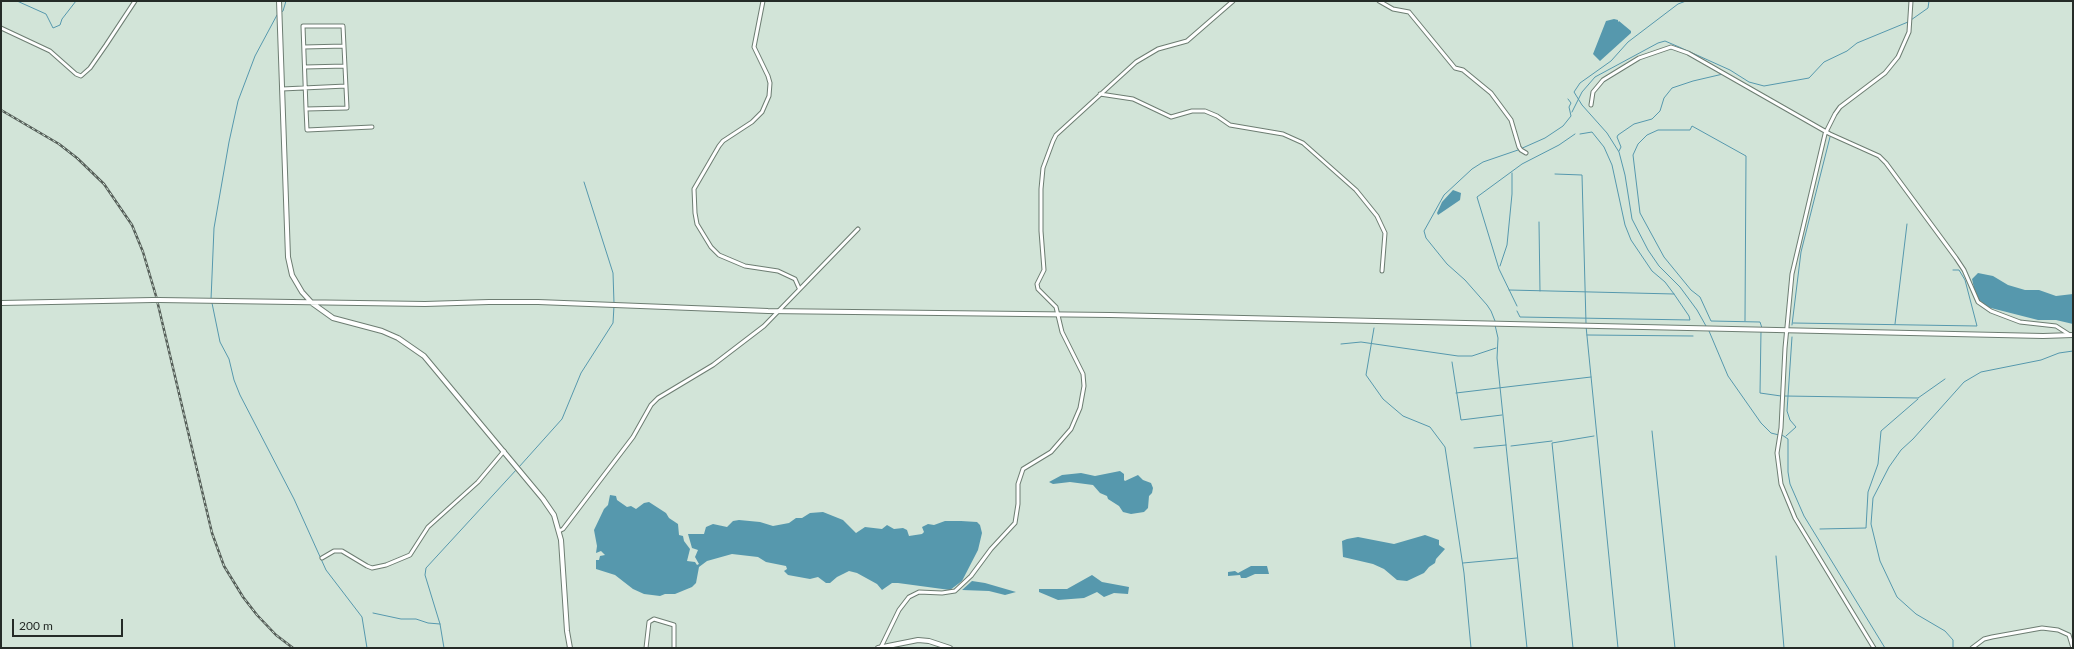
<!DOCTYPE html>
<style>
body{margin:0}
#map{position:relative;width:2074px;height:649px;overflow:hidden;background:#d2e4d8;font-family:Lato,sans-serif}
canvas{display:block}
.frame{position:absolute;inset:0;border:2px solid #252b27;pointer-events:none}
.scale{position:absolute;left:12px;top:619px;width:111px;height:18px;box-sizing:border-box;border:2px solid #252b27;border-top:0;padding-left:5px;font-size:12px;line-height:14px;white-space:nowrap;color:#252b27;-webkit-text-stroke:3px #d2e4d8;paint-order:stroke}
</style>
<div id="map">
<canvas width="2074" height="649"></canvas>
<div class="frame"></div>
<div class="scale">200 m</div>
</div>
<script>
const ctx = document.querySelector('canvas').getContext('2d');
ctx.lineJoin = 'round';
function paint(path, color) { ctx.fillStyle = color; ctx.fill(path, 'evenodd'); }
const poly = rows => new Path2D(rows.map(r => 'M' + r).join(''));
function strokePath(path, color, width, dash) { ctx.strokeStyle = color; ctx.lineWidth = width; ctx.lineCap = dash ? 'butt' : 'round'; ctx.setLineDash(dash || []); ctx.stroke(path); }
const water = poly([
 [1614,19,1618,20,1618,22,1619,21,1631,31,1631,33,1600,61,1593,54,1606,21],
 [1453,190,1461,193,1460,200,1438,215,1437,213,1442,202],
 [1978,273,1993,276,2008,285,2025,290,2039,290,2056,296,2073,294,2073,324,2056,320,2038,320,1987,307,1976,297,1972,279],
 [1120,471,1124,474,1124,480,1125,481,1138,475,1143,480,1151,483,1153,488,1152,493,1149,496,1148,508,1144,512,1131,514,1123,512,1119,506,1108,499,1107,496,1100,493,1093,485,1070,482,1053,484,1049,482,1062,475,1081,473,1095,476],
 [610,495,616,496,617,500,627,507,631,506,636,509,644,503,649,502,666,513,669,518,678,524,679,535,683,536,684,541,690,549,687,561,695,562,697,565,699,564,695,557,698,550,692,548,688,534,704,534,706,527,713,524,727,527,733,521,739,520,760,522,773,526,789,523,796,518,802,518,810,513,823,512,843,520,856,533,865,527,882,529,887,525,894,529,903,528,907,530,909,536,922,534,924,532,922,527,928,524,934,525,945,521,961,521,977,522,980,525,982,533,978,550,962,581,950,590,898,583,892,583,882,590,877,584,857,573,849,571,837,577,830,583,826,583,818,577,810,579,788,575,784,571,787,569,786,566,766,562,758,557,732,554,707,561,699,567,696,583,692,587,675,594,665,594,660,596,644,594,633,589,615,575,596,569,596,560,599,560,600,556,605,555,601,551,596,553,597,546,594,530,604,509,608,505],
 [1425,535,1439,540,1439,545,1445,549,1436,559,1435,563,1429,567,1424,573,1407,581,1397,580,1384,569,1373,564,1343,557,1342,541,1347,539,1358,537,1394,544],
 [1251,566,1267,566,1269,574,1255,574,1246,578,1241,578,1240,575,1228,576,1228,572,1235,571,1238,573],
 [1092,575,1102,582,1129,587,1128,594,1114,593,1104,597,1097,592,1084,598,1058,600,1039,592,1039,589,1067,589],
 [972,581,985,583,1016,592,1005,595,989,591,962,590]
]);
const stream = poly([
 [17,1,46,14,53,28,60,25,62,19,76,1],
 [1686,1,1678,4,1628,42,1611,61,1580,83,1574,92,1582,105,1607,133,1619,152,1625,175,1632,219,1648,250,1659,266,1680,287,1697,310,1706,326],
 [280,13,283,11,286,1],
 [1911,20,1928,8,1929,1],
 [1572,112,1582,92,1595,77,1658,43,1665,41,1679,47,1730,70,1749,82,1764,86,1809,78,1824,62,1847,51,1857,43,1908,22],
 [1619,151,1621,147,1617,137,1618,135,1634,124,1652,119,1660,111,1664,98,1672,88,1693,81,1723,74],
 [1555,174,1582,175,1586,323],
 [584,182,613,273,614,303],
 [1539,222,1540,291],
 [1500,266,1507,245,1512,194,1512,173],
 [1509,290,1674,294],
 [211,300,214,228,229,142,238,101,255,56,277,15],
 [212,303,220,342,229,359,234,380,240,395,294,499,326,570,362,617,367,648],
 [1517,306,1499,269,1477,197,1522,164,1559,145,1575,134],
 [1517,311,1520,317,1690,320,1689,316,1674,294,1665,282,1652,271,1631,240,1625,225,1612,165,1604,147,1592,132,1580,134],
 [1495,321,1491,311,1487,305,1465,280,1447,264,1426,238,1424,231,1444,195,1472,169,1483,162,1518,150,1545,138,1563,126,1571,116,1569,107,1571,103,1568,99],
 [1745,321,1746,156,1692,126,1690,130,1658,130,1647,135,1638,144,1633,155,1640,213,1664,257,1691,290,1700,297,1711,321,1760,322,1762,328],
 [1793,323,1977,326,1965,280,1959,270,1953,270],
 [1895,324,1907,224],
 [1495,325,1498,338,1497,358,1527,648],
 [1792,325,1801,252,1830,137],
 [1586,326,1618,648],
 [1374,328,1366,375,1383,399,1403,416,1430,427,1445,447,1464,573,1471,648],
 [1709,331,1728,376,1761,423,1771,433,1779,435],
 [1761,331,1760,393,1781,396],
 [1587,335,1693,336],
 [1341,344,1361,342,1458,356,1472,356,1496,348],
 [1452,362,1461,420,1502,415],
 [1456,393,1591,377],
 [1784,396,1918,398,1945,379],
 [1652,431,1675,648],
 [1782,435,1788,439,1788,472,1790,484,1804,516,1885,648],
 [1786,436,1796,427,1790,420,1787,411,1792,337],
 [1511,446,1552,441],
 [1474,448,1506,445],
 [519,467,562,419,581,373,613,323,614,306],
 [1820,529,1866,528,1868,492,1878,464,1881,431,1918,399],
 [1776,556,1784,648],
 [1463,563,1517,558],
 [373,613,401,619,416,619,428,623,440,624],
 [444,648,440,624,425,575,426,568,517,469],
 [1573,648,1552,443,1594,436],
 [1953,648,1953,640,1945,631,1916,614,1897,597,1880,561,1871,524,1873,498,1889,467,1901,450,1913,439,1964,382,1981,372,2041,360,2059,353,2073,351]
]);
const street = poly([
 [763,1,754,47,768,76,770,83,769,96,762,112,752,122,723,141,719,146,694,189,695,213,697,224,711,247,719,255,745,266,778,271,795,279,799,288],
 [1379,1,1393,9,1409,12,1455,68,1463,70,1491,93,1511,120,1519,147,1521,150,1526,153],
 [1,28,50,51,76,74,81,76,90,68,106,45,135,1],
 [304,47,344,46],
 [305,67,345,66],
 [282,89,346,86],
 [1100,94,1133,99,1171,117,1192,111,1205,111,1217,116,1230,125,1283,134,1303,143,1356,190,1377,216,1385,233,1382,271],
 [1591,105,1593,92,1603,80,1639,58,1671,47,1688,53,1830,134,1879,156,1886,163,1956,258,1964,270,1978,302,1991,311,2020,322,2056,326,2070,335],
 [306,109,347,108,343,26,303,26,306,109,307,130,372,127],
 [559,531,563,529,633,437,651,405,658,398,713,365,764,326,858,229],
 [322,558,334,551,342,551,367,566,372,568,386,565,410,555,428,527,478,482,504,451],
 [881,647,899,610,909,597,919,592,942,593,955,591,971,576,991,549,1015,523,1018,504,1018,484,1023,469,1051,452,1071,429,1080,408,1084,386,1083,374,1062,332,1056,307,1038,289,1037,284,1044,270,1041,231,1041,189,1043,168,1053,141,1056,135,1136,62,1158,49,1187,41,1233,1],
 [646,648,649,622,654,619,674,625,674,648],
 [1874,648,1795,518,1781,484,1777,453,1781,428,1785,348,1792,274,1825,134,1835,114,1840,107,1885,73,1898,57,1909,32,1911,1],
 [1972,648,1984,639,1992,637,2042,628,2058,630,2069,635,2073,648]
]);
const secondary = poly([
 [279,1,288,257,292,275,302,292,312,303,333,318,382,331,398,338,424,356,543,499,554,515,561,540,567,631,570,648],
 [159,300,425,304,489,302,538,302,768,311,1110,315,2043,336,2073,335],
 [1,303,153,300],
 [878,648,918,640,929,641,950,648]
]);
const rail = poly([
 [1,110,59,144,77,158,104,184,132,225,143,252,156,296,212,533,224,566,243,597,257,615,276,635,293,648]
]);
const secondaryBridge = poly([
 [153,300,159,300]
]);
paint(water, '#5698ad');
strokePath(stream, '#5698ad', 1);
strokePath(street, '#6d7d72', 5);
strokePath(secondary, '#6d7d72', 6);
strokePath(street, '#fff', 3);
strokePath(secondary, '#fff', 4);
strokePath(rail, '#545d57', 2.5);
strokePath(rail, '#d2e4d8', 1, [3]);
strokePath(secondaryBridge, '#6d7d72', 6, []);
strokePath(secondaryBridge, '#fff', 4);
</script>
